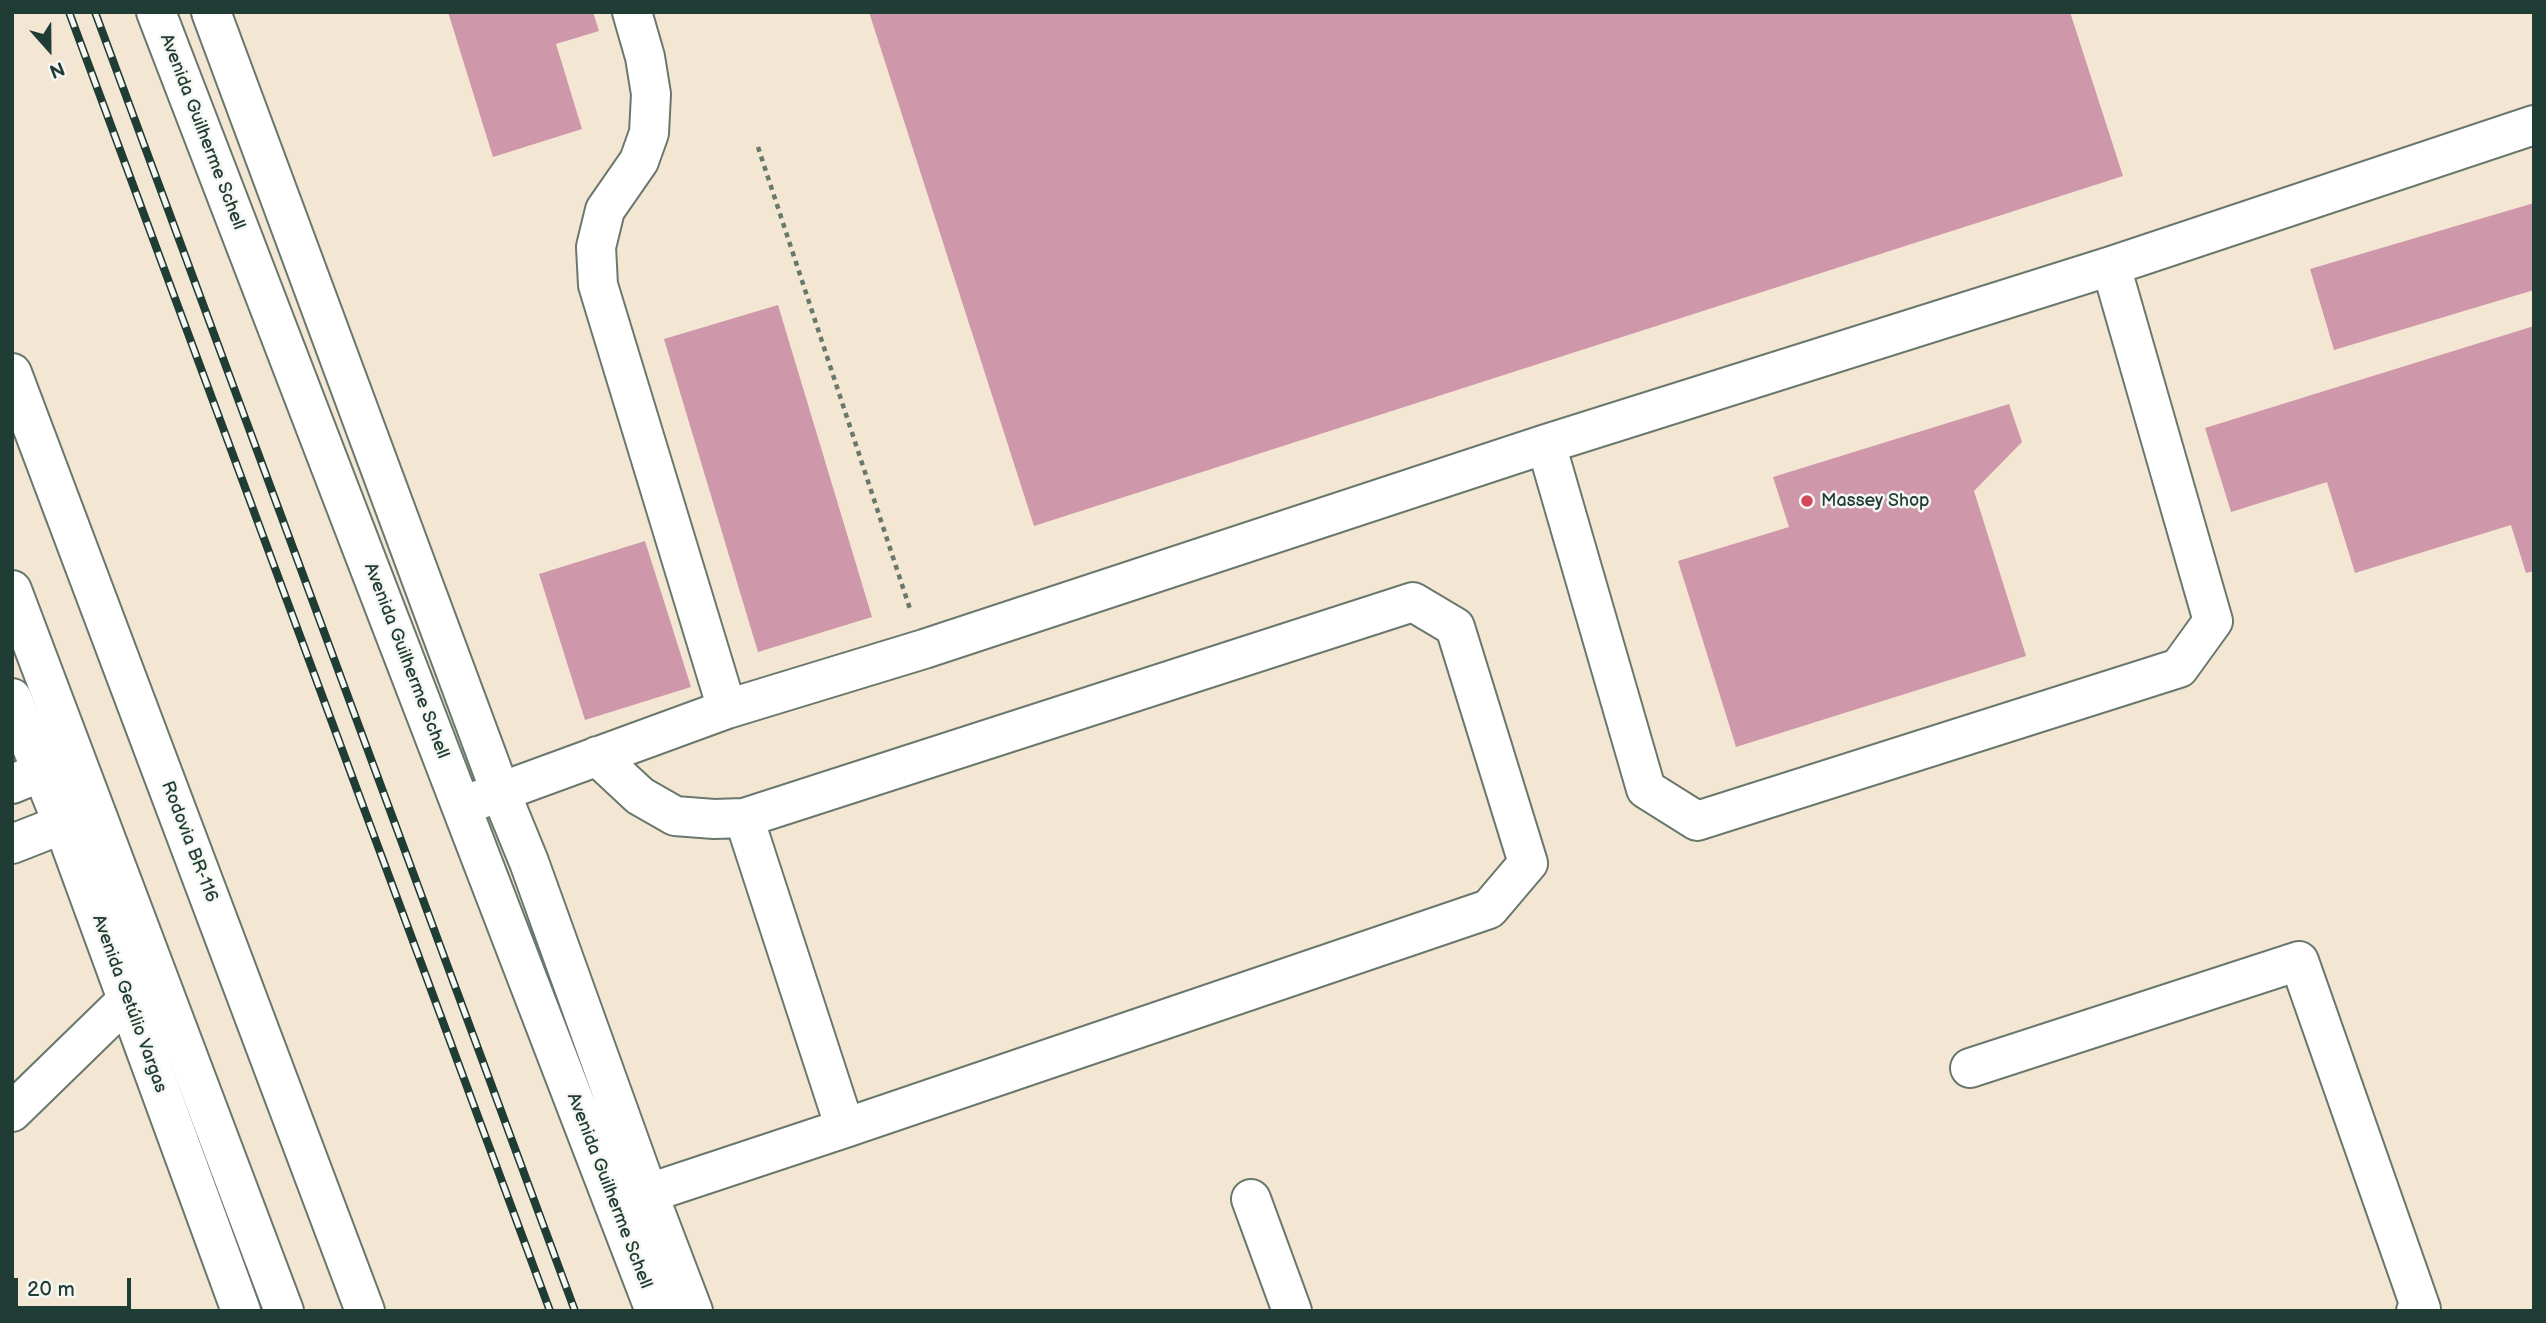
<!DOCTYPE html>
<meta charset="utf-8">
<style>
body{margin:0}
#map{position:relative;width:2546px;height:1323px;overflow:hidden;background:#f3e7d4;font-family:"Balsamiq Sans",sans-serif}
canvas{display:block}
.frame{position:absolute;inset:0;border:14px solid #1f3d34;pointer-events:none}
.north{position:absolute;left:14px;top:14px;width:70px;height:70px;-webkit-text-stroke:5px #f6f6f2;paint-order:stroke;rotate:159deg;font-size:19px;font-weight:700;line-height:28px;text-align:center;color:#1f3d34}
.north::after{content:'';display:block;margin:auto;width:24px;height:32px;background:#1f3d34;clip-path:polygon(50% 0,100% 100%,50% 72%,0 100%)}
.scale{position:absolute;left:14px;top:1278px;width:117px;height:32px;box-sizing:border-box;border:4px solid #1f3d34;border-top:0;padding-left:9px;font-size:21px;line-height:24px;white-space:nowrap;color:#1f3d34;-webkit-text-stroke:5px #f6f6f2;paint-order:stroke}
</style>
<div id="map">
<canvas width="2546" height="1323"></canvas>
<div class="frame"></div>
<div class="north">N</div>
<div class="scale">20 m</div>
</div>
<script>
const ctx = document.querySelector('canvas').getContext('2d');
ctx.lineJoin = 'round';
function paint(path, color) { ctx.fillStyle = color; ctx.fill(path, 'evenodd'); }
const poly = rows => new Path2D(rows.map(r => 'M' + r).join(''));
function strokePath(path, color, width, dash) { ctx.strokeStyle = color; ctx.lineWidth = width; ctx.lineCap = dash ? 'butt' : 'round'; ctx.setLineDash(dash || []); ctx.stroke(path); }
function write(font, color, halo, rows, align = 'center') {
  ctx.font = font + ' "Balsamiq Sans",sans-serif'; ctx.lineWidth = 5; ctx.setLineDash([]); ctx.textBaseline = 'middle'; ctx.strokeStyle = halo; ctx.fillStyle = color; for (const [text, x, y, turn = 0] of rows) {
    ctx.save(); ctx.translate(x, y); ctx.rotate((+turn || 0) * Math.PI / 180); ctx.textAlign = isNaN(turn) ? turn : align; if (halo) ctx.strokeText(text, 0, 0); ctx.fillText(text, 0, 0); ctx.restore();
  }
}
const building = poly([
 [448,12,593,12,599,31,556,44,582,129,493,157],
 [869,12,2070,12,2123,176,1034,526],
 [2534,203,2534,290,2334,350,2310,269],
 [778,305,872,617,758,652,664,339],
 [2534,326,2534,571,2526,573,2511,525,2355,573,2327,482,2231,512,2205,428],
 [2009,404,2022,442,1974,491,2026,656,1736,747,1678,561,1789,527,1773,477],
 [645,541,691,687,585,720,539,574]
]);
const path = poly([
 [758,147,911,612]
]);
const minor = poly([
 [632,12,645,57,651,94,649,133,639,161,605,210,596,247,598,285,727,709],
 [1546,444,1646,789,1697,821,2179,668,2213,621,2111,266],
 [597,756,640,796,675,816,714,819,744,818],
 [12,784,41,772],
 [462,806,727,709,924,649,1546,444,2111,266,2534,125],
 [12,844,63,824],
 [1970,1068,2299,961,2421,1309,2416,1311],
 [12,1112,127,1000],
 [1251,1199,1292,1311],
 [616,1204,845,1128,1489,909,1528,863,1455,627,1413,602,744,818,845,1128]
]);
const major = poly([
 [156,12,655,1311],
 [211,12,500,791,529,862,648,1193,693,1311],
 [12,698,63,824,241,1311]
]);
const highway = poly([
 [12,373,365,1311],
 [12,590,284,1311]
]);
const rail = poly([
 [69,12,550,1311],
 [95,12,575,1311]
]);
const markers = [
 [1807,501,7,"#d1495b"]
];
const streetNames = [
 ["Avenida Guilherme Schell",202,132,69],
 ["Avenida Guilherme Schell",406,661,69],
 ["Rodovia BR-116",189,842,69],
 ["Avenida Getúlio Vargas",129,1004,70],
 ["Avenida Guilherme Schell",609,1191,69]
];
const poiNames = [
 ["Massey Shop",1821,501]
];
paint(building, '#cf97aa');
strokePath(minor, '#69786c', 42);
strokePath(major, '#69786c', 42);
strokePath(highway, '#69786c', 42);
strokePath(path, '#69786c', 4.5, [5, 5]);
strokePath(minor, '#fff', 38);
strokePath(major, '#fff', 38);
strokePath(highway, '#fff', 38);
strokePath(rail, '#1f3d34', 8);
strokePath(rail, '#f6f6f2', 5, [16]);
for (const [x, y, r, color] of markers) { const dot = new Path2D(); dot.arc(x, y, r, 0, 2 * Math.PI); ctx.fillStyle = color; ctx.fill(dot); strokePath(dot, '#f6f6f2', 2.5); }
write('18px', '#1f3d34', '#f6f6f2', streetNames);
write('18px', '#1f3d34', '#f6f6f2', poiNames, 'left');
</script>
